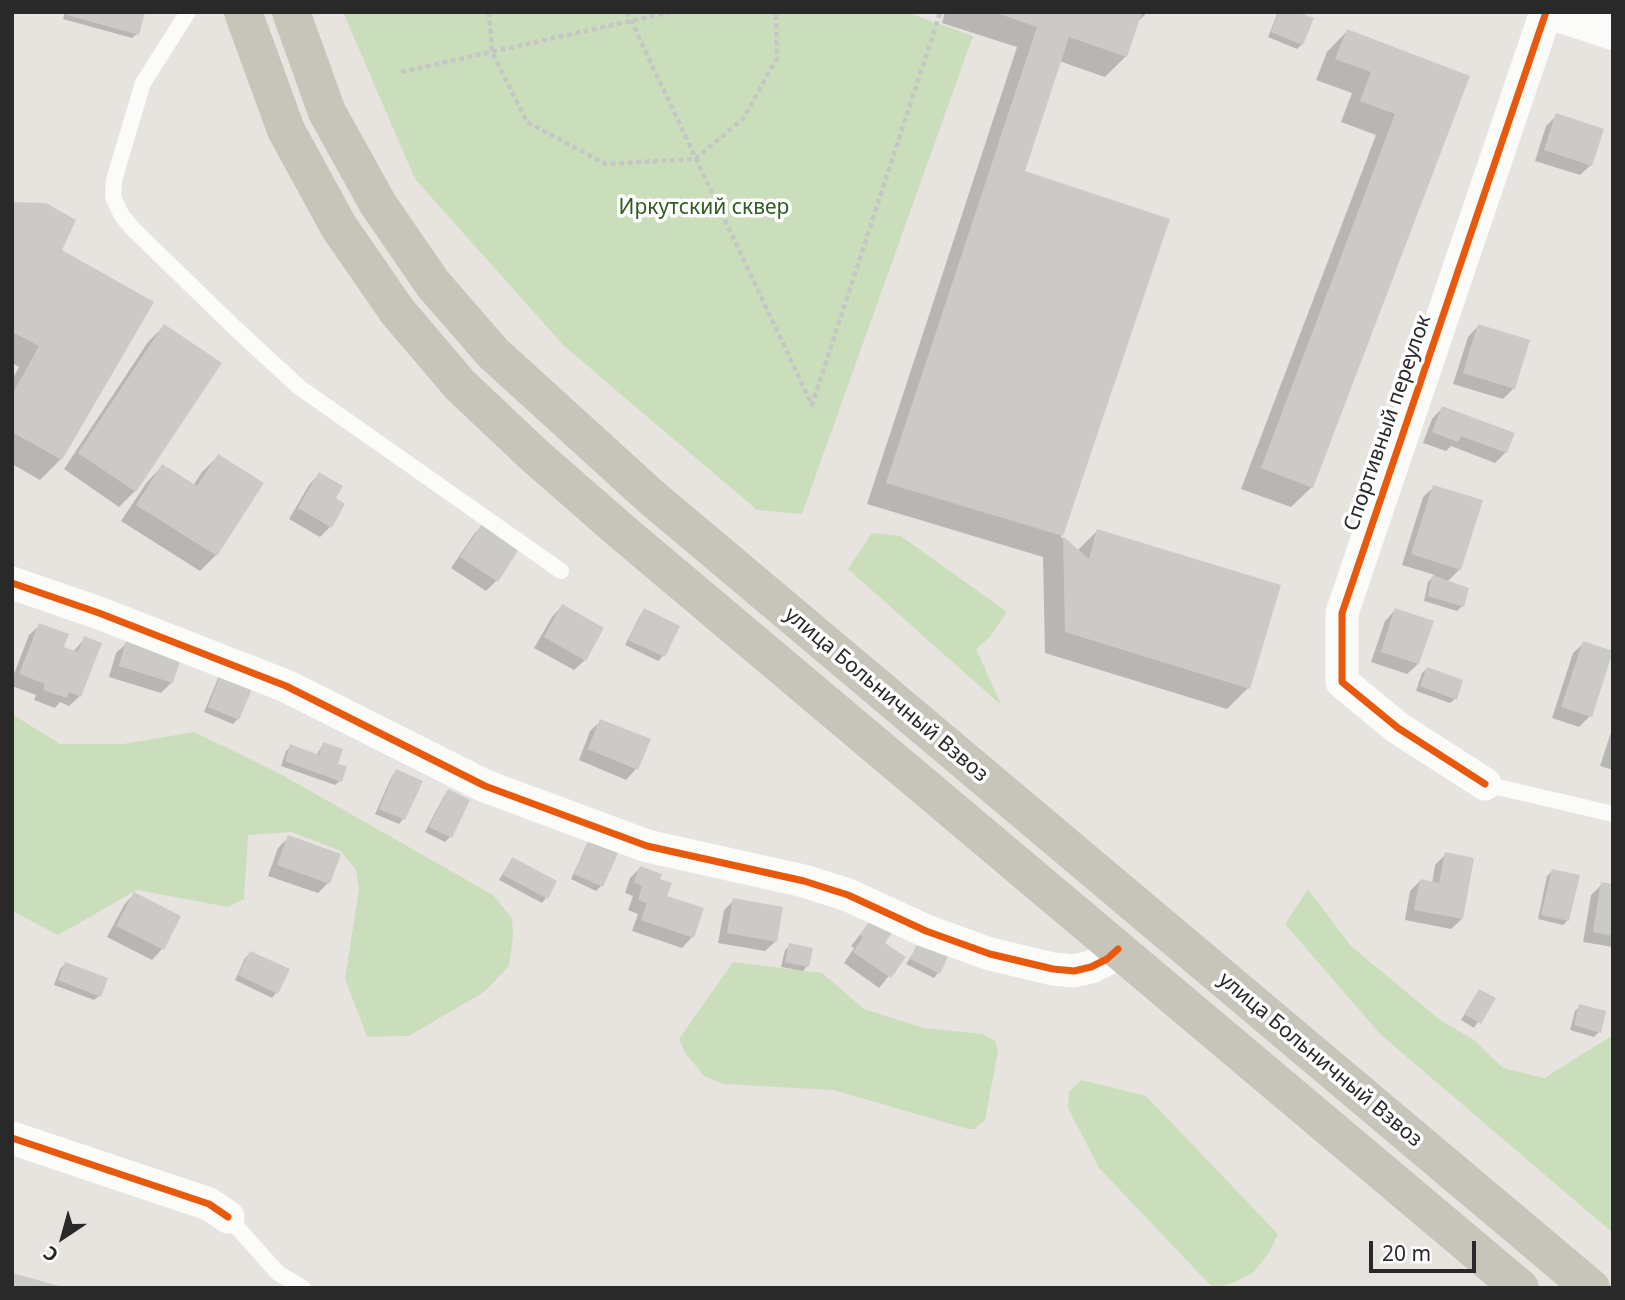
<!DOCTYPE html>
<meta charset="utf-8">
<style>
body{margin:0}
#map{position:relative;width:1625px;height:1300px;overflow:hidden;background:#e7e4e0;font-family:"Noto Sans",sans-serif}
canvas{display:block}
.frame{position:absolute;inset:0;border:14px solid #292929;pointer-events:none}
.north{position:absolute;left:28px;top:1202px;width:70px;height:70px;-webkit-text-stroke:5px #fff;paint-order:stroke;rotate:216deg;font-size:19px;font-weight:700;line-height:28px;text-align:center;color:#292929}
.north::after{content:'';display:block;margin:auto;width:24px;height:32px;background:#292929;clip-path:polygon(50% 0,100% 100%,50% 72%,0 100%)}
.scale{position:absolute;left:1369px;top:1241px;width:107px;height:32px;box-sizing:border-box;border:4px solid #292929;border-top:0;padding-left:9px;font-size:21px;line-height:24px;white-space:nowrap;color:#292929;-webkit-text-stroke:5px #fff;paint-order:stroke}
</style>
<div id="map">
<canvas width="1625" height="1300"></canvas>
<div class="frame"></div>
<div class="north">С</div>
<div class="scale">20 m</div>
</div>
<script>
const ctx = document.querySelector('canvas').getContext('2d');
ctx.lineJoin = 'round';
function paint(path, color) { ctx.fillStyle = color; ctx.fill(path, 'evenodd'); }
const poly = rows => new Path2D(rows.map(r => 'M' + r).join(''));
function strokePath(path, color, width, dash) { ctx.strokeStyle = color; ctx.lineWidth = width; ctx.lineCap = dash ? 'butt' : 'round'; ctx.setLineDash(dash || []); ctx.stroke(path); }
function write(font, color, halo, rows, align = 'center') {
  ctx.font = font + ' "Noto Sans",sans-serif'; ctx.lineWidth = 7; ctx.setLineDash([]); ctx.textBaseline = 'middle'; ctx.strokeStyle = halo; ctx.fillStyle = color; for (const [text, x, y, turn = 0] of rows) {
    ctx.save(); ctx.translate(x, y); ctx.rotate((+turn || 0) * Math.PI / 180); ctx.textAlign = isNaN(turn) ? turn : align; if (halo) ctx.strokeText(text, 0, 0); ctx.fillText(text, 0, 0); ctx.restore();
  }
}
const green = poly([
 [343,12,906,12,973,36,802,514,757,510,564,346,415,179],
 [872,533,901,536,1007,612,990,637,976,649,1002,706,848,569],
 [12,714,60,744,123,744,194,732,277,772,493,895,512,918,513,937,509,966,484,992,409,1036,367,1037,345,979,359,889,356,870,341,851,291,832,248,835,244,899,228,907,137,890,58,935,12,911],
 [1308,889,1351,946,1440,1020,1474,1040,1503,1068,1544,1078,1613,1035,1613,1233,1381,1035,1285,924],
 [733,962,822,973,864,1009,924,1028,983,1034,996,1042,998,1051,985,1120,975,1129,968,1129,833,1090,723,1084,704,1076,686,1054,679,1039],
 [1081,1080,1146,1096,1278,1234,1269,1253,1253,1273,1231,1284,1212,1287,1099,1168,1068,1108,1069,1092]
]);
const shadow = poly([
 [65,12,143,12,137,34,132,38,63,19],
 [945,12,1148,12,1136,23,1126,56,1105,77,1059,61,1022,172,1168,220,1061,537,1077,551,1097,531,1248,688,1227,709,1045,653,1043,557,867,504,1017,47,942,23],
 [1278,12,1293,12,1302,44,1297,49,1268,37],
 [1347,31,1468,77,1312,487,1291,507,1241,489,1376,135,1341,122,1352,93,1316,80,1327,52],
 [1557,115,1591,165,1580,175,1535,161,1546,126],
 [12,205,60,250,152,303,61,459,40,480,12,464,12,380,19,367,12,363],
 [164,326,135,491,119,507,64,469,148,342],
 [1478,326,1514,388,1503,399,1453,384,1468,337],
 [1442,408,1506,452,1495,463,1451,446,1446,451,1423,443,1432,419],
 [218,456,216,555,200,571,121,521,147,482,162,466,193,486,202,472],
 [319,474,333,499,330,527,320,537,289,519,309,485],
 [1434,487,1460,569,1447,582,1462,606,1457,611,1424,601,1428,582,1435,575,1402,565,1423,497],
 [484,523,496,581,486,591,451,568,474,534],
 [562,606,585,660,574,670,534,648,552,617],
 [645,610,678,627,663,656,658,661,625,645,640,615],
 [1395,610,1418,664,1407,674,1371,662,1385,621],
 [40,625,62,648,73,652,85,638,80,696,69,706,60,702,55,708,34,700,36,695,12,686,12,679,29,635],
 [127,643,172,682,161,693,109,677,116,653],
 [1584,643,1590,716,1579,727,1552,718,1573,653],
 [1427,669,1455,699,1450,703,1416,691,1422,673],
 [219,676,238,719,233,724,204,712],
 [601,721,636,769,626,780,579,760,590,731],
 [1613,726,1613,770,1600,766],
 [323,744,336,765,340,781,335,785,281,766,286,751,291,746,316,756],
 [397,771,403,819,399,824,375,814,392,776],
 [448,791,450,837,445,842,425,832,444,796],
 [289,837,328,883,318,893,268,876,278,848],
 [592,839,601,886,596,891,571,879,587,844],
 [1446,854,1462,919,1451,929,1405,920,1410,891,1420,881,1432,883,1435,865],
 [512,859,546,898,542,903,499,880],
 [640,868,658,880,665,897,702,910,692,937,682,948,632,931,638,914,628,910,633,896,625,893,630,878],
 [1552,871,1568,920,1563,925,1538,919,1547,876],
 [1602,884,1613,886,1613,947,1583,942,1591,895],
 [134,894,162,949,152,960,107,937,124,905],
 [734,900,776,941,765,951,718,943,724,910],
 [871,921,883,944,903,958,879,988,844,963,854,948,851,946],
 [919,944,938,973,934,978,906,964],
 [790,945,807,966,803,971,781,967,785,950],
 [250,953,276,993,272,998,235,980,245,958],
 [65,964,99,996,94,1000,54,985,60,969],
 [1480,991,1493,999,1474,1028,1461,1020],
 [1580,1006,1599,1032,1594,1037,1570,1030,1575,1011]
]);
const building = poly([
 [67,12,145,12,139,35,67,15],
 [994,12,1142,12,1127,57,1069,37,1025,171,1170,219,1063,536,1089,559,1097,529,1281,585,1250,689,1065,632,1063,536,886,483,1037,27],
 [1279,12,1298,12,1314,18,1303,45,1271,32],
 [1347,29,1470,76,1313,488,1261,468,1395,114,1360,101,1371,72,1335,59],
 [1556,113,1604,129,1592,166,1544,150],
 [12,202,46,203,76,220,62,250,154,302,62,460,12,432,12,395,39,346,12,332],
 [164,324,222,363,136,492,78,453],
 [1478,324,1530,340,1515,389,1463,373],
 [1442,406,1515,433,1507,453,1461,436,1458,442,1432,432],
 [218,454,264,483,217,556,136,505,162,464,197,486],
 [319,472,343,486,336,498,345,504,332,528,298,508],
 [1433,485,1483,500,1461,570,1411,554],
 [484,521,521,546,498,582,460,557],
 [1432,575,1469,588,1464,607,1428,596],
 [562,604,604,628,586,661,544,637],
 [644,608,680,626,665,657,628,640],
 [1395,608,1434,621,1419,664,1381,652],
 [39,623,69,634,64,647,78,652,84,636,102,643,81,697,69,692,67,698,43,690,45,684,19,674],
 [126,641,181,658,173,683,119,666],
 [1583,641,1613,651,1592,717,1561,707],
 [1427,667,1463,680,1457,700,1420,686],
 [223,669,255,682,239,720,208,707],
 [600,719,651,739,638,770,588,749],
 [323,742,343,749,338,764,347,766,342,782,285,761,290,744,319,755],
 [396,769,423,781,405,820,379,809],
 [448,789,470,800,452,838,429,827],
 [288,835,341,854,330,884,277,865],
 [591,837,620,849,603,887,574,874],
 [1445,852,1474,858,1463,919,1414,910,1420,879,1439,883],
 [512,857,557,881,548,899,503,875],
 [640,866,662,874,660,879,672,883,667,896,704,908,694,938,641,920,647,903,638,900,642,886,634,882],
 [1552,869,1580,875,1569,921,1541,915],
 [1601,882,1613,884,1613,936,1593,932],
 [134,892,181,916,164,950,116,926],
 [733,898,783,907,777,942,727,933],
 [871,919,892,933,885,943,906,957,891,978,853,952,863,937,860,934],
 [918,942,948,957,940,974,910,959],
 [789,943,813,948,809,967,785,962],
 [250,951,290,969,278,994,238,975],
 [65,962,108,978,101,997,58,980],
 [1479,989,1496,998,1481,1024,1464,1014],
 [1579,1004,1606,1011,1601,1033,1574,1025],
 [12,1273,63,1287,62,1288,12,1288]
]);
const path = poly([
 [489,12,492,52,527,122,606,164,695,159,743,119,777,58,776,12],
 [627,12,812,405,940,13],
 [401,72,671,12]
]);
const service = poly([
 [188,12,143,83,114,180,113,197,122,216,134,230,235,328,299,387,561,571],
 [1485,784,1613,814],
 [228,1217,278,1273,303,1288]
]);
const minor = poly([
 [12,583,99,613,286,686,485,786,647,846,804,881,848,895,926,931,990,954,1053,969,1074,971,1091,967,1107,959,1118,949],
 [1485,784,1398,728,1342,682,1342,613,1546,12],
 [12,1138,209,1204,228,1217]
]);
const secondary = poly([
 [1555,12,1613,31]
]);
const primary = poly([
 [243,12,286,130,339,227,397,311,460,385,534,455,621,531,1520,1288],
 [291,12,327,112,378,204,433,284,493,353,650,496,1591,1288]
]);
const cycleway = poly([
 [12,583,99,613,286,686,485,786,647,846,804,881,848,895,926,931,990,954,1053,969,1074,971,1091,967,1107,959,1118,949],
 [1485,784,1398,728,1342,682,1342,613,1546,12],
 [12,1138,209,1204,228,1217]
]);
const parkNames = [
 ["Иркутский сквер",704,208]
];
const streetNames = [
 ["Спортивный переулок",1388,423,-71],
 ["улица Больничный Взвоз",886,695,40],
 ["улица Больничный Взвоз",1320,1060,40]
];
paint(green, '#cbdebc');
paint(shadow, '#0003');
paint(building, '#cccac7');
strokePath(path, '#c6c6c5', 4.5, [5, 3.5]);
strokePath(service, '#fbfbfa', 16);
strokePath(minor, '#fbfbfa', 33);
strokePath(secondary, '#fbfbfa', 38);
strokePath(primary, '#c7c4ba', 38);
strokePath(cycleway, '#e8590c', 7);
write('21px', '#2f5d22', '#fff', parkNames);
write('21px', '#292929', '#fff', streetNames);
</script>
